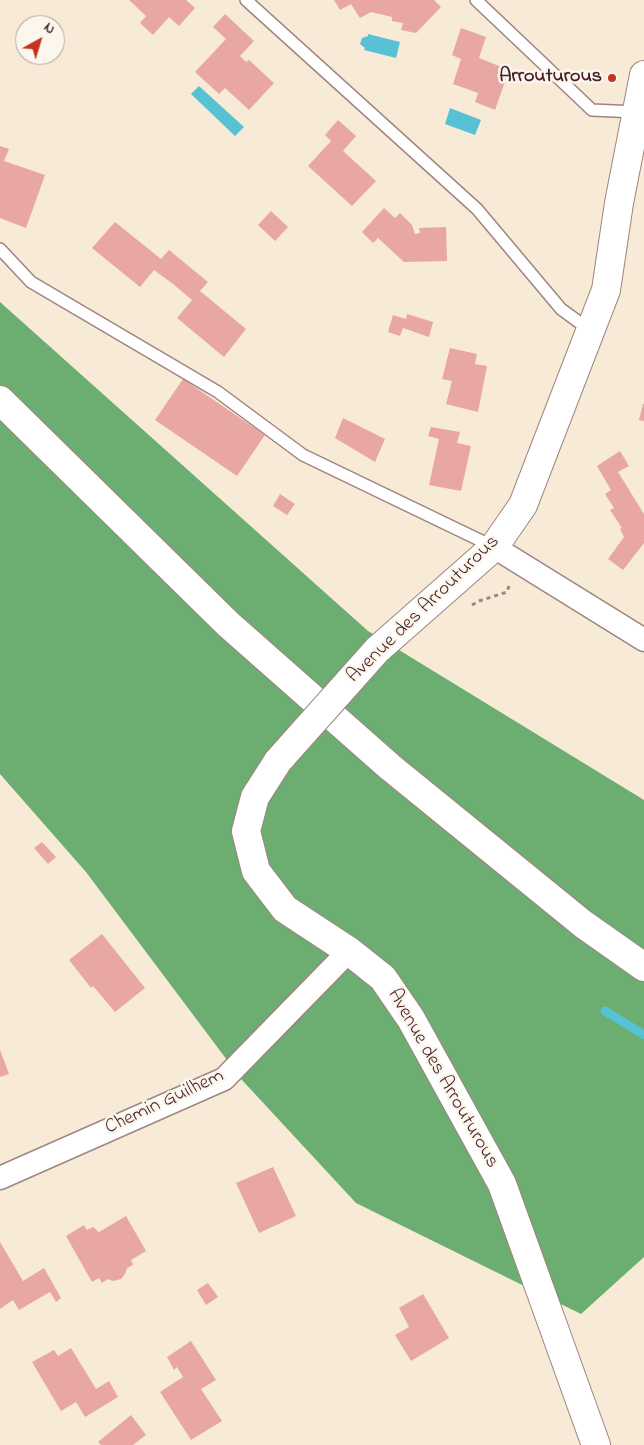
<!DOCTYPE html>
<style>
body{margin:0}
#map{position:relative;width:644px;height:1445px;overflow:hidden;background:#f7ead6;font-family:"Indie Flower",sans-serif}
canvas{display:block}
.north{position:absolute;left:15px;top:15px;width:50px;height:50px;box-sizing:border-box;background:#fbf7ec;border:1px solid #b4a19f;border-radius:50%;rotate:39deg;font-size:14px;font-weight:700;line-height:20px;text-align:center;color:#4a1f2b}
.north::after{content:'';display:block;margin:auto;width:18px;height:22px;background:#c8321e;clip-path:polygon(50% 0,100% 100%,50% 72%,0 100%)}
</style>
<div id="map">
<canvas width="644" height="1445"></canvas>
<div class="north">N</div>
</div>
<script>
const ctx = document.querySelector('canvas').getContext('2d');
ctx.lineJoin = 'round';
function paint(path, color) { ctx.fillStyle = color; ctx.fill(path, 'evenodd'); }
const poly = rows => new Path2D(rows.map(r => 'M' + r).join(''));
function strokePath(path, color, width, dash) { ctx.strokeStyle = color; ctx.lineWidth = width; ctx.lineCap = dash ? 'butt' : 'round'; ctx.setLineDash(dash || []); ctx.stroke(path); }
function write(font, color, halo, rows, align = 'center') {
  ctx.font = font + ' "Indie Flower",sans-serif'; ctx.lineWidth = 5; ctx.setLineDash([]); ctx.textBaseline = 'middle'; ctx.strokeStyle = halo; ctx.fillStyle = color; for (const [text, x, y, turn = 0] of rows) {
    ctx.save(); ctx.translate(x, y); ctx.rotate((+turn || 0) * Math.PI / 180); ctx.textAlign = isNaN(turn) ? turn : align; if (halo) ctx.strokeText(text, 0, 0); ctx.fillText(text, 0, 0); ctx.restore();
  }
}
const forest = poly([
 [0,302,368,631,644,800,644,1257,581,1314,356,1203,242,1080,86,872,0,774]
]);
const water = poly([
 [368,34,400,42,396,58,364,50,365,48,360,44,362,38,368,36],
 [199,86,244,127,235,136,191,94],
 [450,108,481,120,475,135,445,124]
]);
const stream = poly([
 [605,1011,644,1035]
]);
const building = poly([
 [129,0,186,0,195,8,179,26,169,17,153,35,140,23,146,16],
 [334,0,434,0,441,7,416,33,401,30,403,23,392,21,392,17,371,12,360,18,351,4,340,10],
 [225,14,254,41,240,56,246,62,249,60,274,83,249,110,225,88,219,94,195,72,226,39,213,27],
 [461,28,486,37,479,58,509,70,495,110,475,102,478,93,453,84,461,59,452,55],
 [338,120,356,136,343,151,376,181,352,206,308,166,331,141,325,135],
 [0,146,9,149,4,161,45,175,26,228,0,218],
 [384,208,395,218,400,213,412,225,415,234,420,233,419,228,446,227,447,261,404,262,378,238,373,243,362,232],
 [271,211,288,227,275,241,258,225],
 [115,222,161,259,169,250,208,282,200,291,246,329,224,357,177,318,192,300,173,284,154,270,140,287,92,248],
 [407,314,433,322,429,337,403,328,400,336,388,332,393,315,406,319],
 [450,348,477,354,475,364,487,366,478,412,446,404,452,381,442,379],
 [183,379,265,435,237,476,155,420],
 [643,404,644,404,644,421,639,420],
 [343,418,385,439,375,462,335,438],
 [431,427,460,432,457,443,471,446,461,491,429,485,439,439,428,436],
 [620,451,629,466,618,472,644,514,644,543,623,570,608,559,624,537,620,529,622,528,610,510,614,508,605,494,611,490,597,466],
 [280,494,295,504,287,515,273,506],
 [42,842,56,857,48,864,34,848],
 [102,934,145,988,115,1012,93,986,91,988,69,960],
 [0,1050,9,1074,0,1077],
 [273,1167,296,1216,259,1233,236,1183],
 [126,1216,146,1251,131,1260,133,1265,127,1268,125,1274,121,1279,113,1281,108,1279,102,1283,99,1278,92,1282,66,1236,84,1225,87,1230,93,1227,99,1232],
 [0,1242,23,1281,44,1268,61,1298,56,1302,50,1292,19,1310,13,1300,0,1309],
 [208,1283,218,1297,206,1305,197,1290],
 [423,1294,449,1338,411,1361,395,1335,409,1327,399,1308],
 [191,1341,216,1380,201,1389,222,1421,191,1440,160,1392,183,1377,177,1367,174,1370,167,1357],
 [71,1348,96,1389,109,1381,118,1397,85,1417,76,1402,61,1411,32,1362,54,1350,58,1356],
 [131,1415,146,1435,133,1445,101,1445,98,1442]
]);
const path = poly([
 [472,605,479,601,507,592,509,586]
]);
const lane = poly([
 [246,0,477,209,561,309,591,331],
 [476,0,592,110,636,112],
 [0,249,31,282,218,392,303,455,494,547]
]);
const street = poly([
 [494,547,644,640],
 [0,1178,224,1079,349,951]
]);
const secondary = poly([
 [377,650,494,547,523,505,606,290,619,203,644,75],
 [278,761,255,797,246,831,256,871,285,909,349,951,383,978,411,1019,502,1184,596,1445]
]);
const primary = poly([
 [0,400,228,624,390,767,583,924,644,967]
]);
const secondaryBridge = poly([
 [278,761,377,650]
]);
const markers = [
 [612,78,5,"#c8321e"]
];
const poiNames = [
 ["Arrouturous",602,78]
];
const streetNames = [
 ["Avenue des Arrouturous",424,610,-44],
 ["Avenue des Arrouturous",442,1079,60],
 ["Chemin Guilhem",165,1103,-25]
];
paint(forest, '#6cad71');
paint(water, '#58c2d4');
strokePath(stream, '#58c2d4', 9);
paint(building, '#e8a7a2');
strokePath(lane, '#a08480', 14);
strokePath(street, '#a08480', 25);
strokePath(secondary, '#a08480', 30);
strokePath(primary, '#a08480', 30);
strokePath(path, '#a08480', 3, [4, 4]);
strokePath(lane, '#fff', 11);
strokePath(street, '#fff', 22);
strokePath(secondary, '#fff', 28);
strokePath(primary, '#fff', 28);
strokePath(secondaryBridge, '#a08480', 30, []);
strokePath(secondaryBridge, '#fff', 28);
for (const [x, y, r, color] of markers) { const dot = new Path2D(); dot.arc(x, y, r, 0, 2 * Math.PI); ctx.fillStyle = color; ctx.fill(dot); strokePath(dot, '#fbf7ec', 2); }
write('bold 20px', '#4a1f2b', '#fbf7ec', poiNames, 'right');
write('20px', '#4a1f2b', '#fbf7ec', streetNames);
</script>
